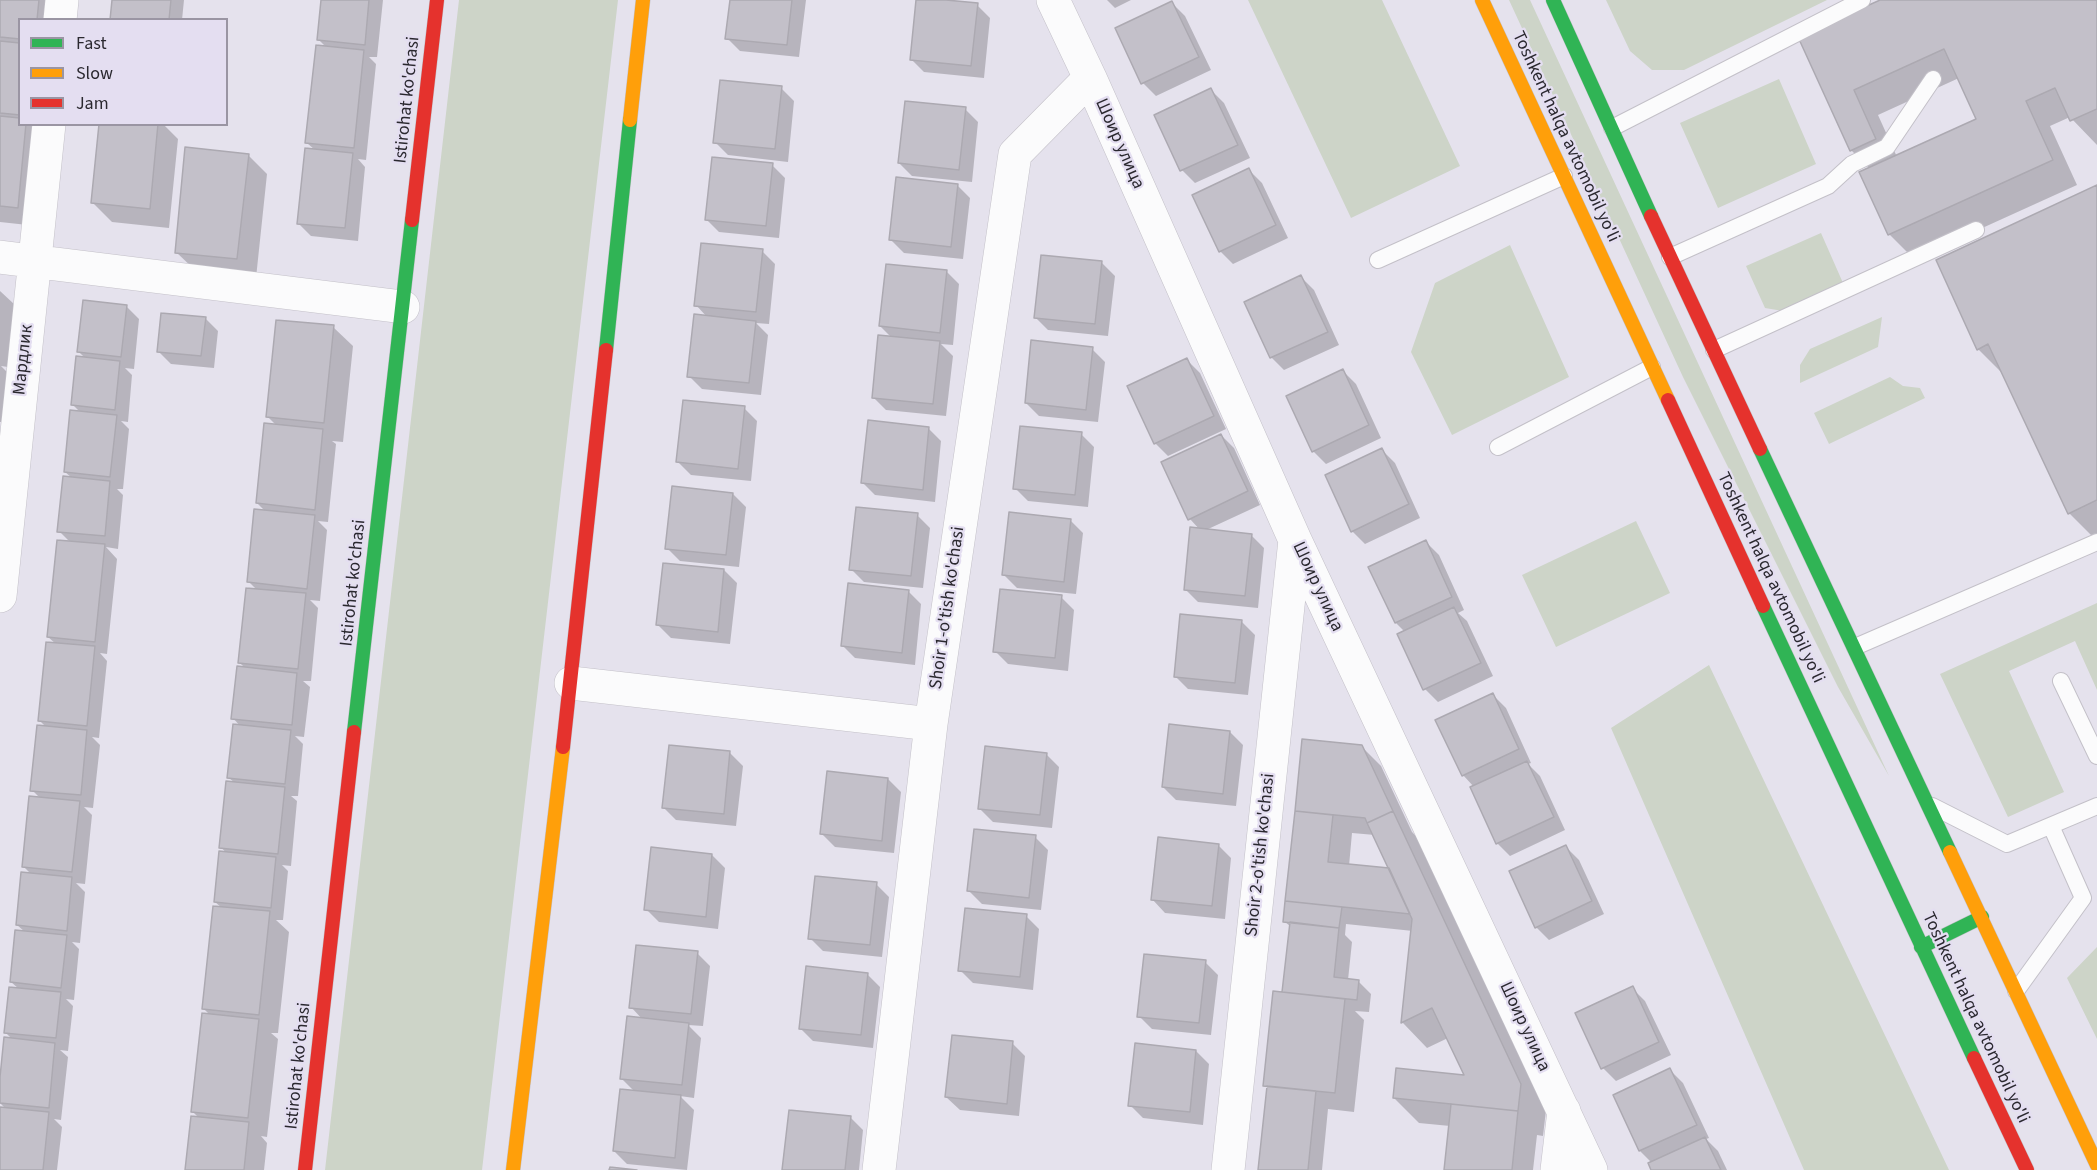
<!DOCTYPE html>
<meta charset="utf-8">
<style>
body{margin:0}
#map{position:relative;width:2097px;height:1170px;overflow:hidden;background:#e5e2ed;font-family:"Source Sans 3",sans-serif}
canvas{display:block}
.legend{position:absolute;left:18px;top:18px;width:210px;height:108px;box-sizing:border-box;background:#e4def1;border:2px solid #9a95a3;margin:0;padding:8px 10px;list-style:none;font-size:18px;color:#2a282f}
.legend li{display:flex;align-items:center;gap:12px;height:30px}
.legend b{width:30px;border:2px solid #9a95a3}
</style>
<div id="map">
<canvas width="2097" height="1170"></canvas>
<ul class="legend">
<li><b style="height:8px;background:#30b455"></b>Fast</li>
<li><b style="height:8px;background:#ff9f0a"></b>Slow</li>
<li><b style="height:8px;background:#e5322d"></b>Jam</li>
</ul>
</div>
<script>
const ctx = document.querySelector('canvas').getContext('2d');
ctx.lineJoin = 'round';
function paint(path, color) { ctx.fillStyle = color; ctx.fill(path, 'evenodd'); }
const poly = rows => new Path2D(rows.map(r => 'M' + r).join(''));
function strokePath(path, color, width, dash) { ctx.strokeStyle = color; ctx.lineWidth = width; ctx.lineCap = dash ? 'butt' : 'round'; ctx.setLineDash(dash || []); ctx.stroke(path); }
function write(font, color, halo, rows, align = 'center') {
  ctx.font = font + ' "Source Sans 3",sans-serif'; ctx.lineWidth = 4.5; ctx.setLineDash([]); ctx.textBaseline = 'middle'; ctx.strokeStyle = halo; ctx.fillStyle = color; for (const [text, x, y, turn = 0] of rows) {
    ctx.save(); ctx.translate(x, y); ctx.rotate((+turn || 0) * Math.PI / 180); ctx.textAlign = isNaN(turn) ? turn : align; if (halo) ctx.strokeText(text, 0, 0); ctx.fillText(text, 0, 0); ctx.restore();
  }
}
const green = poly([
 [459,0,618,0,482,1170,325,1170],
 [1248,0,1382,0,1460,166,1351,218],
 [1509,0,1530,0,1889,776,1838,687,1683,377],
 [1606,0,1827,0,1684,70,1652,70,1630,51],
 [1779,79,1816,164,1718,208,1680,123],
 [1821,233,1843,283,1783,311,1765,308,1746,266],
 [1510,245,1569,377,1452,435,1411,352,1435,283],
 [1882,317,1878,347,1800,383,1800,365,1810,349],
 [1890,377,1903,386,1920,388,1925,398,1829,444,1814,413],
 [1636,521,1670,593,1556,647,1522,575],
 [2097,603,2097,690,2075,641,2009,671,2064,792,2008,817,1940,674],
 [1709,665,1949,1170,1804,1170,1611,728],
 [2097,947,2097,1039,2067,978]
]);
const shadow = poly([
 [0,0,60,0,58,20,20,20,20,124,40,124,37,226,0,222],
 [114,0,184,0,182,20,112,20],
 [323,0,383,0,377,57,369,57,376,64,366,160,358,159,365,167,358,241,311,236,298,223,315,150,307,143,326,47,319,40],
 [731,0,806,0,799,57,740,51,727,38],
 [917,0,977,5,990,18,984,78,924,72,911,59],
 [1107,0,1131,0,1115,8],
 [1883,0,2097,0,2097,145,2070,117,2050,126,2077,185,1914,259,1889,234,1870,169,1851,150,1800,38],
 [1959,78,1978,120,1897,157,1878,115],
 [1172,3,1185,16,1211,70,1156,96,1143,83,1117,29],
 [781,88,794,101,788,162,728,155,715,142],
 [1211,90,1224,103,1250,158,1195,183,1182,170,1156,116],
 [965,109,978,122,972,182,912,176,899,163],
 [101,124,163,124,178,139,169,228,112,222,93,203],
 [248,155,267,174,256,278,196,271,176,252],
 [772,165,785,178,779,238,719,232,706,219],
 [1249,170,1262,183,1288,238,1233,264,1220,251],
 [957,185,970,198,963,259,904,253,891,240],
 [2097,187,2097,537,2094,538,2069,513,2003,374,1978,349],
 [762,251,775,264,769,324,756,323,768,335,761,395,702,389,689,376,707,317,696,305],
 [1102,263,1115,276,1108,336,1048,330,1035,317],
 [946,271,959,284,953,345,941,344,953,356,946,416,886,410,873,397,892,338,880,326],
 [1301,277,1314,290,1339,345,1284,370,1271,357,1246,303],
 [0,291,14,304,8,367,1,366,7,372,2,422,0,422],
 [126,306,139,319,134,369,125,368,132,375,128,422,121,421,129,429,123,489,117,489,123,495,118,549,106,547,117,559,107,654,100,653,107,661,99,738,92,737,100,745,93,808,84,807,92,815,85,884,76,883,85,892,80,943,72,942,79,949,74,1000,66,999,73,1006,68,1051,60,1050,68,1057,61,1120,54,1119,62,1127,57,1170,0,1170,0,1109,7,1110,0,1103,0,1091,13,1040,6,1033,19,989,11,982,25,932,17,925,32,875,23,866,40,798,32,790,47,728,39,720,56,644,48,637,70,542,59,531,72,478,65,472,81,413,73,405,86,359,79,352],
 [205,318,218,331,214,368,171,364,158,351],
 [333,327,353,346,343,442,332,441,336,444,328,522,318,521,327,530,320,601,310,600,318,608,311,681,303,681,310,687,304,737,295,736,303,744,298,796,291,796,297,801,291,866,282,865,288,871,283,920,276,920,289,932,278,1033,271,1033,278,1039,267,1137,261,1136,267,1143,264,1170,187,1170,199,1118,193,1112,210,1015,204,1009,222,908,215,902,227,854,221,847,235,783,229,778,240,726,233,718,246,669,239,662,257,590,249,582,266,512,257,503,277,426,268,417],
 [1092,349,1105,362,1098,422,1039,416,1026,403],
 [1187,360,1200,373,1226,429,1168,456,1155,443],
 [1343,371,1356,384,1381,438,1326,464,1313,451,1288,397],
 [744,408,757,421,751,481,691,475,678,462],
 [928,428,941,441,935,502,875,495,862,482],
 [1081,434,1094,447,1088,507,1028,501,1015,488],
 [1221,435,1234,448,1260,505,1206,530,1251,535,1264,548,1258,608,1198,602,1185,589,1200,530,1190,519],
 [1382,450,1395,463,1420,518,1365,544,1352,531],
 [733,494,746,507,739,567,680,561,667,548],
 [917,515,930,528,923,588,864,582,851,569],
 [1070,520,1083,533,1076,594,1017,588,1004,575],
 [1426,542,1439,555,1464,610,1458,613,1467,621,1493,676,1438,702,1425,689,1405,632,1396,623],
 [724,570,737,583,730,644,671,638,658,625],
 [908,591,921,604,915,665,855,658,842,645],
 [1061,597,1074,610,1068,671,1008,664,995,651],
 [1242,622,1255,635,1248,695,1188,689,1175,676],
 [1493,695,1506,708,1531,763,1528,764,1540,776,1565,830,1510,856,1497,843,1474,787,1463,775],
 [1230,732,1243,745,1236,806,1176,800,1163,787],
 [1304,740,1361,746,1381,766,1412,832,1418,838,1546,1110,1543,1136,1537,1135,1533,1170,1445,1170,1450,1126,1419,1123,1394,1098,1467,1077,1448,1038,1427,1048,1403,1023,1413,931,1346,924,1345,935,1352,942,1348,980,1358,981,1371,994,1369,1012,1355,1011,1364,1020,1354,1112,1328,1109,1322,1170,1259,1170,1268,1088,1265,1085,1283,994,1291,927,1284,921],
 [1352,833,1375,835,1391,870,1349,866],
 [730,753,743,766,736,826,676,820,663,807],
 [1046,754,1059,767,1052,828,993,822,980,809],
 [888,779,901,792,894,853,835,847,822,834],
 [1035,837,1048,850,1041,910,982,904,969,891],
 [1218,845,1231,858,1225,919,1165,913,1152,899],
 [1566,847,1579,860,1604,914,1549,940,1536,927],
 [712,855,725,868,718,929,659,922,646,909],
 [876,884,889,897,882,957,823,951,810,938],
 [1026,916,1039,929,1033,990,973,983,960,970],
 [697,953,710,966,703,1026,688,1025,701,1038,694,1098,680,1096,694,1110,687,1170,627,1164,614,1151,635,1092,622,1079,643,1020,631,1007],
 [1205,962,1218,975,1211,1035,1152,1029,1139,1016],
 [867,974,880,987,873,1048,813,1041,800,1028],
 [1632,988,1645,1001,1671,1055,1616,1081,1603,1068],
 [1012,1043,1025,1056,1019,1116,960,1110,946,1097],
 [1196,1051,1209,1064,1203,1125,1143,1118,1130,1105],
 [1670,1070,1683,1083,1709,1138,1706,1139,1718,1151,1727,1170,1653,1170,1652,1163,1640,1151,1615,1096],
 [850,1117,863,1130,859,1170,784,1170]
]);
const building = poly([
 [0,0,39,0,37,20,20,20,20,39,0,37,0,0],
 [112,0,171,0,169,20,110,20,112,0],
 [321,0,369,0,365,45,317,40,321,0],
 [730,0,792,0,787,45,725,39,730,0],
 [916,0,946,0,978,3,971,66,910,60,916,0],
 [1880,0,2097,0,2097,109,2070,121,2055,88,2026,101,2053,160,1888,235,1859,172,1976,119,1944,49,1854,90,1876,139,1850,151,1798,37,1880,0],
 [1172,1,1199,57,1141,84,1115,28,1172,1],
 [0,41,20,43,20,115,0,113,0,41],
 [316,45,364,50,354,148,305,143,316,45],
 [720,80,782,86,775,149,713,143,720,80],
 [1211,88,1238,145,1180,171,1154,115,1211,88],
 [905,101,966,107,959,170,898,163,905,101],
 [0,116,20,118,20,124,26,124,18,208,0,206,0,116],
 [99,124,158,124,150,209,91,203,99,124],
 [185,147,249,154,237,259,175,253,185,147],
 [305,148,353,153,345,228,297,224,305,148],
 [712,157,773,163,766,226,705,220,712,157],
 [1249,168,1276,225,1219,252,1192,195,1249,168],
 [896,177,958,184,951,247,889,240,896,177],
 [2097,185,2097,500,2068,514,1988,344,1977,350,1936,260,2097,185],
 [701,243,763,249,756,312,694,306,701,243],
 [1041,255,1102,261,1095,324,1034,318,1041,255],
 [886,264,947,270,940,333,879,326,886,264],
 [1301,275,1328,332,1270,358,1244,302,1301,275],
 [83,300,127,305,121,357,77,352,83,300],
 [161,313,206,317,201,356,157,352,161,313],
 [694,314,756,321,749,383,687,377,694,314],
 [276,320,334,325,324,423,266,417,276,320],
 [878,335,940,341,933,404,872,398,878,335],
 [1031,340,1093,347,1086,410,1025,403,1031,340],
 [76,356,120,361,115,410,71,405,76,356],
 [1187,358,1214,416,1154,444,1127,386,1187,358],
 [1343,369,1369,425,1312,452,1286,396,1343,369],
 [683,400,745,406,738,469,676,462,683,400],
 [70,410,117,415,110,477,64,472,70,410],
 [868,420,929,427,923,490,861,483,868,420],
 [264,423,323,429,315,510,256,503,264,423],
 [1020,426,1082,432,1075,495,1013,489,1020,426],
 [1221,434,1248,491,1188,520,1161,462,1221,434],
 [1382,448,1409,504,1351,532,1325,475,1382,448],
 [63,476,110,481,105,536,57,532,63,476],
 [672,486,733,493,726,555,665,549,672,486],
 [856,507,918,513,911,576,849,570,856,507],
 [254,509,315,515,307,589,247,582,254,509],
 [1009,512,1071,519,1064,582,1002,575,1009,512],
 [1190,527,1252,534,1245,596,1184,590,1190,527],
 [57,540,105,544,95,642,47,637,57,540],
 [1426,540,1452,597,1395,623,1368,567,1426,540],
 [663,563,724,569,718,632,656,625,663,563],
 [848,583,909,590,902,653,841,646,848,583],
 [246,588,306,593,298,669,238,663,246,588],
 [1000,589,1062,595,1055,658,993,652,1000,589],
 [1454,607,1481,663,1423,690,1397,634,1454,607],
 [1180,614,1242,620,1235,683,1174,677,1180,614],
 [46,642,95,646,87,726,38,721,46,642],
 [237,666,297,673,292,725,231,719,237,666],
 [1493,693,1519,749,1462,776,1435,720,1493,693],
 [233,724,291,730,285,784,227,778,233,724],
 [1169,724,1230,731,1223,794,1162,787,1169,724],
 [37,725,87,730,81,795,30,791,37,725],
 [1302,739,1362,745,1393,811,1367,823,1365,818,1295,811,1302,739],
 [669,745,730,751,724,814,662,808,669,745],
 [985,746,1047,753,1040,815,978,809,985,746],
 [1527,761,1554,817,1496,844,1470,787,1527,761],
 [827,771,888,778,882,841,820,834,827,771],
 [226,781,285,787,278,854,219,848,226,781],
 [29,796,80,801,72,872,22,867,29,796],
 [1295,811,1333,815,1328,862,1389,868,1410,914,1285,901,1295,811],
 [1393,811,1521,1084,1518,1111,1393,1098,1396,1068,1464,1075,1432,1008,1401,1023,1412,919,1367,823,1393,811],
 [974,829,1036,835,1029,898,967,891,974,829],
 [1158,837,1219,844,1212,906,1151,900,1158,837],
 [1566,845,1592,901,1535,928,1509,871,1566,845],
 [651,847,712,854,706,917,644,910,651,847],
 [219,851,276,857,271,908,214,902,219,851],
 [21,872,72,877,67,931,16,925,21,872],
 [815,876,877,882,870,945,808,939,815,876],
 [1285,901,1342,907,1339,928,1283,922,1285,901],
 [213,906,270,911,259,1015,202,1009,213,906],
 [965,908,1027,914,1020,977,958,971,965,908],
 [1290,922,1339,928,1334,977,1359,980,1357,1000,1282,992,1290,922],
 [15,930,67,935,61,988,10,982,15,930],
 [636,945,698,951,691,1014,629,1008,636,945],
 [1144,954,1206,960,1199,1023,1137,1017,1144,954],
 [806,966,868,973,861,1035,799,1029,806,966],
 [1633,986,1659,1042,1601,1069,1575,1013,1633,986],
 [9,987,61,992,56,1038,4,1033,9,987],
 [1273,991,1345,999,1335,1093,1263,1086,1273,991],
 [202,1013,259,1019,248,1118,191,1112,202,1013],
 [627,1016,689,1023,682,1085,620,1079,627,1016],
 [952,1035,1013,1041,1007,1104,945,1097,952,1035],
 [4,1037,55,1043,49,1108,0,1103,0,1077,4,1037],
 [1135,1043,1196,1050,1190,1112,1128,1106,1135,1043],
 [1670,1068,1697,1125,1639,1151,1613,1095,1670,1068],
 [1267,1086,1316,1091,1308,1170,1258,1170,1267,1086],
 [620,1089,681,1095,675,1158,613,1151,620,1089],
 [1451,1104,1518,1111,1512,1170,1444,1170,1451,1104],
 [0,1107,49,1112,43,1170,0,1170,0,1107],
 [789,1110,851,1116,845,1170,782,1170,789,1110],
 [191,1116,249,1122,244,1170,185,1170,191,1116],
 [1705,1137,1721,1170,1651,1170,1648,1163,1705,1137],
 [610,1167,637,1170,609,1170,610,1167]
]);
const lane = poly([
 [1612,128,1862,0],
 [1670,257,1828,186,1852,164,1887,147,1933,79],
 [1378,260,1564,176],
 [1714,350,1976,230],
 [1498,447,1652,367],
 [1855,647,2097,542],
 [2061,681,2097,756],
 [1932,806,2007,844,2097,806],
 [2016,991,2083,898,2051,826]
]);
const street = poly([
 [1053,0,1090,78,1295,540,1591,1170],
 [60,20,62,0],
 [0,257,403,307],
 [0,596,49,124],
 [571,683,931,724],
 [879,1170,931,724,1015,154,1090,78],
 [1228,1170,1295,540],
 [1557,1170,1564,1111]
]);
const fast = poly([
 [1553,0,1651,216],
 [606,350,630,120],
 [1760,449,1950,852],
 [1763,606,1974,1058],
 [354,732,412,220],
 [1921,947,1982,917]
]);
const slow = poly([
 [1482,0,1668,400],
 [630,120,643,0],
 [1950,852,2097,1165],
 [513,1170,563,747]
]);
const jam = poly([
 [1651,216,1760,449],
 [412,220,437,0],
 [1668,400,1763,606],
 [563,747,606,350],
 [1974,1058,2027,1170],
 [305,1170,354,732]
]);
const streetNames = [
 ["Istirohat ko'chasi",408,100,-84],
 ["Toshkent halqa avtomobil yo'li",1565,137,65],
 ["Шоир улица",1119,144,66],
 ["Мардлик",24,360,-84],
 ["Toshkent halqa avtomobil yo'li",1770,578,65],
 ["Istirohat ko'chasi",354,583,-84],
 ["Шоир улица",1317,587,65],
 ["Shoir 1-o'tish ko'chasi",948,608,-82],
 ["Shoir 2-o'tish ko'chasi",1261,855,-84],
 ["Toshkent halqa avtomobil yo'li",1975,1018,65],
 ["Шоир улица",1524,1027,65],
 ["Istirohat ko'chasi",299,1066,-84]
];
paint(green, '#cdd4c8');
paint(shadow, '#0003');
paint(building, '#c3c0c9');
strokePath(building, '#aca9b1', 1.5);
strokePath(lane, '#c3c0c8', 18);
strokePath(street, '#c3c0c8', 34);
strokePath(fast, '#c3c0c8', 15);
strokePath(slow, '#c3c0c8', 15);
strokePath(jam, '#c3c0c8', 15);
strokePath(lane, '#fbfbfc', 16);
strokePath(street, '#fbfbfc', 33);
strokePath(fast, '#30b455', 14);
strokePath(slow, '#ff9f0a', 14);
strokePath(jam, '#e5322d', 14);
write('18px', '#2a282f', '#e4def1', streetNames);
</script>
